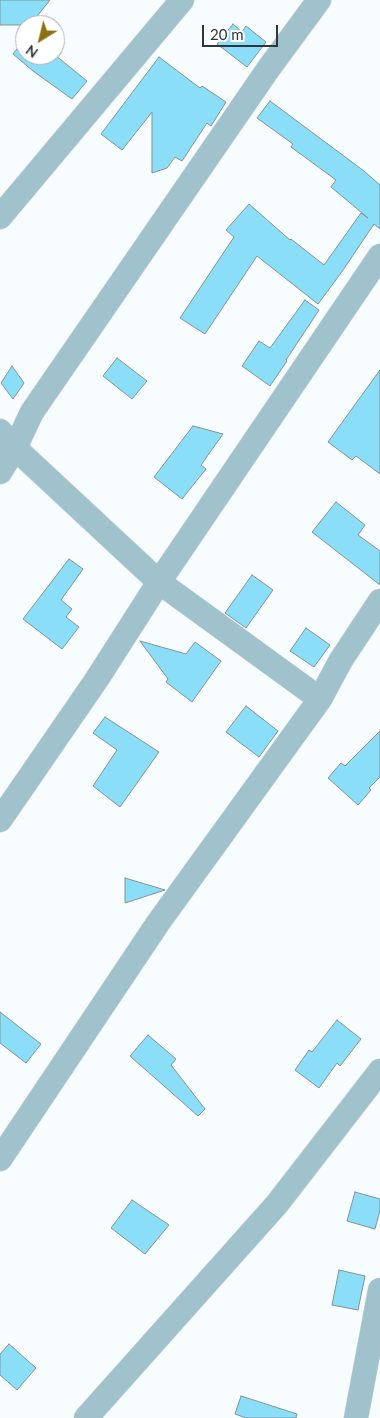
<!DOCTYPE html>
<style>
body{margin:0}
#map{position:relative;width:380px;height:1418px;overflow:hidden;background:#f7fdff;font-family:Lato,sans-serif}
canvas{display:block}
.north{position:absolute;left:15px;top:15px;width:50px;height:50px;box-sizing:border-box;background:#fff;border:1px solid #acaeaf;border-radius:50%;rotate:216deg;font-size:14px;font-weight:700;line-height:20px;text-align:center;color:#303537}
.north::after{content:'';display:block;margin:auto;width:18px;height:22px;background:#8c7113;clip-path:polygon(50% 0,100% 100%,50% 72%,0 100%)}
.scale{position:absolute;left:202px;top:25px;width:76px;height:22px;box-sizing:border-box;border:2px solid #303537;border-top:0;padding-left:6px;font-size:15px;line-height:18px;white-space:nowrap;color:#303537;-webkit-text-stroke:4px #fff;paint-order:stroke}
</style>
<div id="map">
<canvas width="380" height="1418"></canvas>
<div class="north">N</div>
<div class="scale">20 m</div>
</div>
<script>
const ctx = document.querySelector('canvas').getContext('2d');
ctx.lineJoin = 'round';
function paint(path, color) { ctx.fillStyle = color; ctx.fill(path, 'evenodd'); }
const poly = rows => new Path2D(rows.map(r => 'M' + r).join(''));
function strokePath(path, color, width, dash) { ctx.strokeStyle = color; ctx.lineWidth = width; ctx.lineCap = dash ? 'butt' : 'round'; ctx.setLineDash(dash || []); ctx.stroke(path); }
const building = poly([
 [0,0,50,0,30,25,0,25,0,0],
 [233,24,242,32,246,26,266,42,247,67,217,44,233,24],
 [25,39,25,55,55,55,87,81,72,99,33,71,13,54,25,39],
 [159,57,200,88,202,86,226,102,211,126,207,123,182,161,175,157,167,168,152,173,152,112,122,150,101,134,159,57],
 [270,101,364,171,380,185,380,229,374,224,341,273,318,304,257,256,205,334,180,318,234,237,226,230,249,204,290,240,291,239,324,265,361,213,368,218,331,187,336,180,291,147,293,144,257,118,270,101],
 [305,300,319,310,286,360,287,361,270,386,242,366,259,341,270,348,305,300],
 [117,358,147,381,132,399,103,376,117,358],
 [12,366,24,383,13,399,1,383,12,366],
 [380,370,380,474,356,456,352,460,328,442,380,370],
 [193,426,223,434,201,465,206,469,182,499,154,477,193,426],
 [336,502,365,525,358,535,380,551,380,585,312,532,336,502],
 [69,559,83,569,61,600,72,609,66,617,79,627,62,649,23,619,69,559],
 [252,575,273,590,246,628,225,613,252,575],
 [306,628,330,645,314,667,290,651,306,628],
 [140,641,186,654,195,642,221,661,192,702,166,682,168,679,140,641],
 [246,706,278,731,259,757,226,732,246,706],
 [105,717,159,752,120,807,93,786,117,750,93,733,105,717],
 [380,731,380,777,369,788,371,790,358,805,328,778,341,763,345,766,380,731],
 [125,878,165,890,125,903,125,878],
 [0,1012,41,1044,26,1063,0,1043,0,1012],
 [337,1020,361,1039,340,1066,337,1063,319,1088,295,1070,309,1050,312,1052,337,1020],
 [148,1035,176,1059,171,1065,205,1109,198,1116,130,1056,148,1035],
 [355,1192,380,1199,380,1210,375,1229,347,1221,355,1192],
 [132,1200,169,1225,145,1254,111,1228,132,1200],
 [339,1270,365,1276,358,1310,332,1305,339,1270],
 [9,1344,36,1368,17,1390,0,1375,0,1354,9,1344],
 [241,1396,297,1414,296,1418,246,1418,235,1414,241,1396]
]);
const street = poly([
 [0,217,182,0],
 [0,431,15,448,159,582,320,699],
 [0,472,15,448,32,412,269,68,319,0],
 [0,820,97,679,159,582,380,256],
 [0,1159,158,923,320,699,341,660,380,601],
 [86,1418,277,1204,380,1071],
 [356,1418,380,1290]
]);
paint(building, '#8adef8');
strokePath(building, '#859397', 1);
strokePath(street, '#d3d9db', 25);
strokePath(street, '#a0c2cd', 24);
</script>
